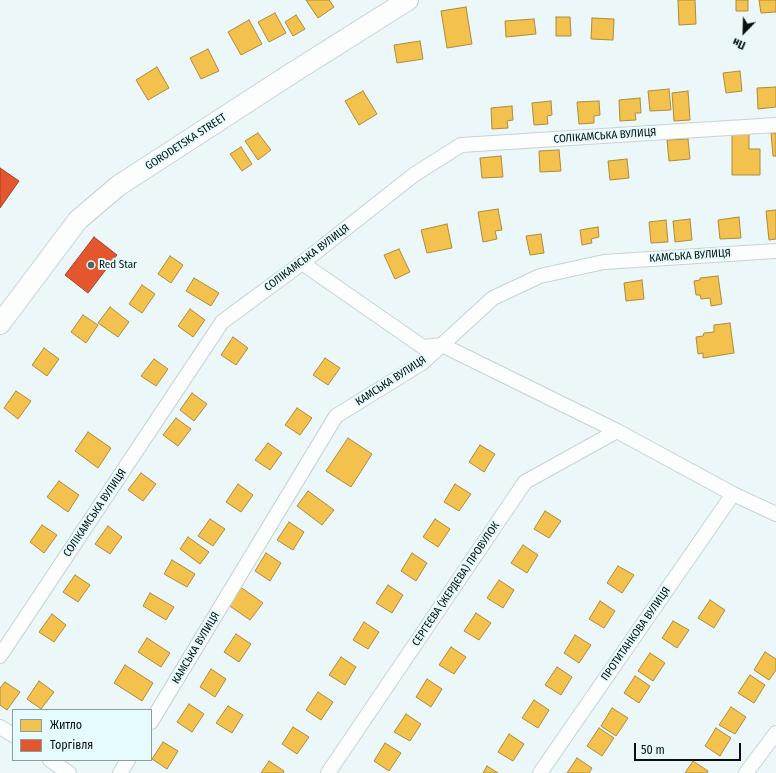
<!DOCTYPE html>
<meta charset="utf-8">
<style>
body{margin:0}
#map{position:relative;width:776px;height:773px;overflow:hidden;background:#ebf7f8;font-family:"Fira Sans Condensed",sans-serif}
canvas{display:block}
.legend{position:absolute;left:12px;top:709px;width:140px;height:52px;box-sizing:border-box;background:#e6fbfd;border:1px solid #8d9d9f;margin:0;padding:5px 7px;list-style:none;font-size:12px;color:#071011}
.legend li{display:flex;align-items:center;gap:8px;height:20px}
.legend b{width:20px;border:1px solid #8d9d9f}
.north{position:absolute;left:724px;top:12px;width:40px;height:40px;-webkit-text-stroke:3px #e6fbfd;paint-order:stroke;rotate:203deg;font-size:11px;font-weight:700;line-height:16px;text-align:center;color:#071011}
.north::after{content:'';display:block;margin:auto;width:14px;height:18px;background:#071011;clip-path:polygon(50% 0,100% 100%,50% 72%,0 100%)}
.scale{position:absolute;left:634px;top:743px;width:107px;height:18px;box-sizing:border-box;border:2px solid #071011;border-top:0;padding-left:5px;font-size:12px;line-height:14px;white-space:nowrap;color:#071011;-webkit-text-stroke:3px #e6fbfd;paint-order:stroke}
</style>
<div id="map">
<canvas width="776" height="773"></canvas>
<ul class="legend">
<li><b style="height:11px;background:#f2c14e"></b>Житло</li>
<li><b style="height:11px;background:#e4572e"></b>Торгівля</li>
</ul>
<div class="north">Пн</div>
<div class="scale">50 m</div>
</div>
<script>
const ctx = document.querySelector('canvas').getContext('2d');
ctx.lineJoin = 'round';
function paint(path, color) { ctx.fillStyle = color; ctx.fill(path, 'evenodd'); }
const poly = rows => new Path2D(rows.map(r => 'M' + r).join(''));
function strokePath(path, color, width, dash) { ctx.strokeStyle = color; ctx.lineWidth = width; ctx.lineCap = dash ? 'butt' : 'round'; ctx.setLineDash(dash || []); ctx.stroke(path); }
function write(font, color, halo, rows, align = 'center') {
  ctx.font = font + ' "Fira Sans Condensed",sans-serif'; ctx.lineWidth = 4; ctx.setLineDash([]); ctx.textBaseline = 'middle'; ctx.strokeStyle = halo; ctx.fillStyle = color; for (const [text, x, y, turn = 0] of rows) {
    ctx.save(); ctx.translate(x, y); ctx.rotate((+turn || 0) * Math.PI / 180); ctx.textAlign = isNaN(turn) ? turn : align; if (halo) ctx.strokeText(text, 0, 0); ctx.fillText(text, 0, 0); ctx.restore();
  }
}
const homes = poly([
 [306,0,329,0,334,7,318,18,306,0],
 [678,0,695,0,696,24,679,25,678,0],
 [736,0,748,0,748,11,736,11,736,0],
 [759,0,776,0,776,12,761,13,759,0],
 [466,7,472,44,447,48,441,11,466,7],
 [275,13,286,33,269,42,258,22,275,13],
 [296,15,305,29,293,36,285,22,296,15],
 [556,17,570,17,571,36,556,36,556,17],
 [592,18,614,19,613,40,591,39,592,18],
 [534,19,536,34,506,37,505,21,534,19],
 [249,20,262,44,241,55,228,32,249,20],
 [420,41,423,59,397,63,394,45,420,41],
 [208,49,219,71,201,79,190,58,208,49],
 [157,67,169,88,148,100,136,80,157,67],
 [740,71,742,91,726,93,723,73,740,71],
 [776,87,776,107,758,109,757,88,776,87],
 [669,89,671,110,650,111,648,91,669,89],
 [363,91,377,114,359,125,345,101,363,91],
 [688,91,690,120,674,121,672,93,688,91],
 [640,98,641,113,635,113,636,120,620,121,619,100,640,98],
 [551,101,552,115,547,116,548,124,534,125,532,103,551,101],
 [599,101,600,115,594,116,594,123,579,124,577,102,599,101],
 [512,106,513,120,507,121,508,128,492,129,491,108,512,106],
 [258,133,271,150,258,160,245,141,258,133],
 [732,133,749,133,749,149,760,149,760,175,732,175,732,133],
 [771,133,776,133,776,156,773,156,771,133],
 [688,139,690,159,669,161,667,140,688,139],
 [241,147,252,164,242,171,230,154,241,147],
 [559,150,561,171,540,172,539,151,559,150],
 [501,156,503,177,482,178,480,158,501,156],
 [627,159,629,178,610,180,608,161,627,159],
 [498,209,502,230,495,231,497,239,483,242,478,212,498,209],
 [776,210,776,239,769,240,766,211,776,210],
 [739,217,741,238,720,239,718,220,739,217],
 [690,219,692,240,675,242,673,221,690,219],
 [666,220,668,242,651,243,649,222,666,220],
 [447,224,452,248,427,253,421,230,447,224],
 [598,227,599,237,591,239,592,243,582,245,580,230,598,227],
 [541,234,544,253,530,255,526,236,541,234],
 [399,249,410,272,395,279,384,255,399,249],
 [170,256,183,265,171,283,158,274,170,256],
 [718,276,722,304,711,306,710,298,701,299,700,295,696,295,694,281,700,280,700,278,718,276],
 [194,278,219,293,211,306,186,291,194,278],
 [642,280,644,299,626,301,624,283,642,280],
 [142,285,155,294,142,313,129,304,142,285],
 [110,307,129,322,118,337,98,323,110,307],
 [190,309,205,320,193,337,178,326,190,309],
 [83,315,98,325,86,343,71,332,83,315],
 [730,323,734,353,703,358,703,353,698,354,696,337,703,336,704,333,714,332,714,325,730,323],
 [233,337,248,348,236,365,221,355,233,337],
 [44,348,59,359,47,376,32,365,44,348],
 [325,358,340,368,328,385,313,375,325,358],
 [154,359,168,369,156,386,141,376,154,359],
 [16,391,31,401,18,419,4,408,16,391],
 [192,393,207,404,194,421,180,410,192,393],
 [297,408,312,418,300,435,285,425,297,408],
 [176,418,191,429,178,446,163,435,176,418],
 [88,432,111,448,98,468,75,451,88,432],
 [348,438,372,454,351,487,326,471,348,438],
 [268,443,282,453,270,470,255,460,268,443],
 [480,445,495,454,484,472,469,462,480,445],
 [141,473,156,484,143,501,128,490,141,473],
 [59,481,79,495,68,512,47,497,59,481],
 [238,484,253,495,241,512,226,502,238,484],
 [455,484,471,494,459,511,444,502,455,484],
 [308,491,334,510,322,525,297,506,308,491],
 [545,511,561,521,549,538,534,529,545,511],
 [210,519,225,529,213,546,198,536,210,519],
 [435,519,450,529,438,547,423,537,435,519],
 [289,522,304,532,293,550,277,540,289,522],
 [42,525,57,535,44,553,30,542,42,525],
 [108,526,122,537,110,554,95,544,108,526],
 [188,537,209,552,200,564,180,549,188,537],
 [523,545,538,555,527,573,511,563,523,545],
 [266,553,281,563,270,581,255,571,266,553],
 [412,553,427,563,416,581,401,571,412,553],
 [172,560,195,574,187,587,164,574,172,560],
 [618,566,634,575,622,593,607,583,618,566],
 [75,575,90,585,78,602,63,592,75,575],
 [499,580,514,590,503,608,487,598,499,580],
 [388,585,403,595,392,613,376,603,388,585],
 [239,586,263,603,250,620,227,604,239,586],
 [150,593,174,607,166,620,143,606,150,593],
 [710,600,725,610,714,628,698,618,710,600],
 [600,601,615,611,604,628,589,619,600,601],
 [476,613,491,623,479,640,464,631,476,613],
 [52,614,66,625,54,642,39,632,52,614],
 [673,621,689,630,677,648,662,638,673,621],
 [364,622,379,632,368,649,353,640,364,622],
 [236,634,251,644,239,662,224,652,236,634],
 [575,635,591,645,579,663,564,653,575,635],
 [147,638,170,653,161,667,138,652,147,638],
 [451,647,466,657,454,674,439,665,451,647],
 [765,652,776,659,776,670,769,680,754,670,765,652],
 [650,653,665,663,653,681,638,671,650,653],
 [341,657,356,667,345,685,329,675,341,657],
 [125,665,153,683,142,701,114,683,125,665],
 [557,667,572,677,561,695,545,685,557,667],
 [211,669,226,679,215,697,200,687,211,669],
 [750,675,765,685,754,703,738,693,750,675],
 [635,676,650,686,639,703,624,693,635,676],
 [427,679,442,689,431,707,416,697,427,679],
 [39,681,54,692,41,709,27,699,39,681],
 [5,682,20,692,7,710,0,705,0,688,5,682],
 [318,692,333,702,321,720,306,710,318,692],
 [534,700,549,710,538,728,522,718,534,700],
 [189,704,204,714,192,732,177,722,189,704],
 [228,706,243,715,232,733,216,723,228,706],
 [731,707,746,717,735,734,719,725,731,707],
 [612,708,628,718,616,736,601,726,612,708],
 [406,714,421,724,410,741,394,732,406,714],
 [293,727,309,737,297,754,282,744,293,727],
 [599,728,614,738,602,756,587,746,599,728],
 [716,728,731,738,720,756,705,746,716,728],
 [509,734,524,744,513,761,498,752,509,734],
 [163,742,178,751,167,769,152,759,163,742],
 [385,743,401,753,389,771,374,761,385,743],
 [577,758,592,768,589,773,567,773,577,758],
 [269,761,284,771,283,773,261,773,269,761],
 [693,761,708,771,707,773,685,773,693,761],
 [487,766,498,773,483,773,487,766]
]);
const shops = poly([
 [0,168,19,181,0,208,0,168],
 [94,237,117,255,88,293,65,275,94,237]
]);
const minor = poly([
 [302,263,423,347,442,345,617,431,733,494,776,514],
 [0,656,222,322,302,263,415,174,461,145,776,125],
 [151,722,336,416,422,363,493,298,540,276,604,262,776,251],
 [0,727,13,735],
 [50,760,69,773],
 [120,773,128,760],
 [328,773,525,482,617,431],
 [540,773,733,494],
 [746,773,776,733]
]);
const secondary = poly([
 [0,324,78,220,118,186,289,75,408,0]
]);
const markers = [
 [91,265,4,"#576162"]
];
const streetNames = [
 ["СОЛІКАМСЬКА ВУЛИЦЯ",605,136,-4],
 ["GORODETSKA STREET",186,142,-33],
 ["КАМСЬКА ВУЛИЦЯ",690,256,-4],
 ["СОЛІКАМСЬКА ВУЛИЦЯ",307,258,-37],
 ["КАМСЬКА ВУЛИЦЯ",391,381,-33],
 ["СОЛІКАМСЬКА ВУЛИЦЯ",95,513,-56],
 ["СЕРГЕЄВА (ЖЕРДЄВА) ПРОВУЛОК",456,584,-56],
 ["ПРОТИТАНКОВА ВУЛИЦЯ",636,634,-55],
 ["КАМСЬКА ВУЛИЦЯ",196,648,-59]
];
const poiNames = [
 ["Red Star",99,265]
];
paint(homes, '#f2c14e');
strokePath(homes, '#ac8c3c', 1);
paint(shops, '#e4572e');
strokePath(shops, '#a24225', 1);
strokePath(minor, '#c8d2d3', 16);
strokePath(secondary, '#c8d2d3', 22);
strokePath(minor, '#fcfefe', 14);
strokePath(secondary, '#fcfefe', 20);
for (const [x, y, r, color] of markers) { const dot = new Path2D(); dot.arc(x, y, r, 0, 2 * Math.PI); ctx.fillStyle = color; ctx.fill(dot); strokePath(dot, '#e6fbfd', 1.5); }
write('11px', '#071011', '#e6fbfd', streetNames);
write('11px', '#071011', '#e6fbfd', poiNames, 'left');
</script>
